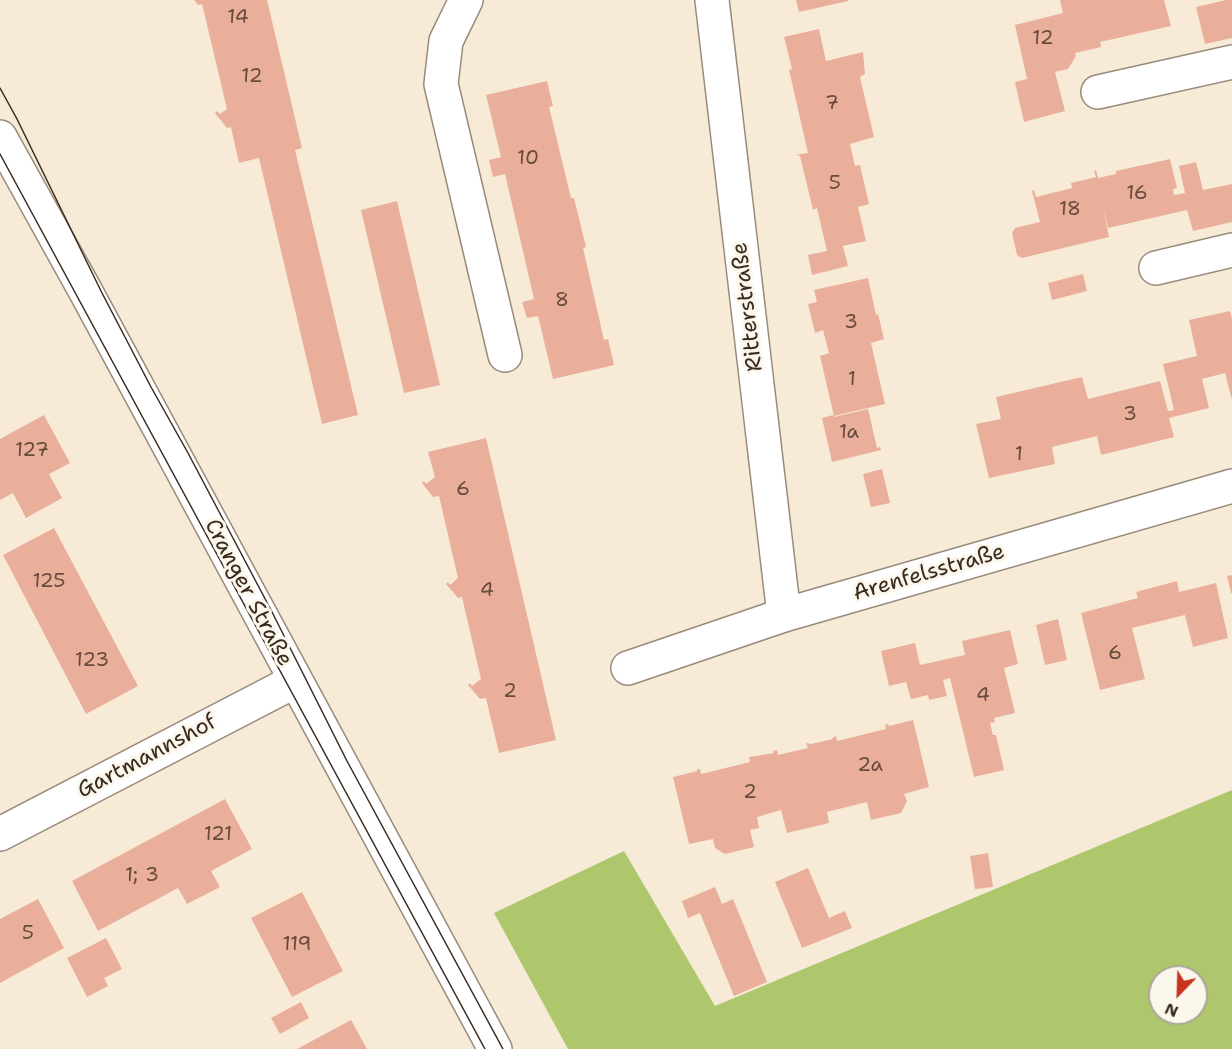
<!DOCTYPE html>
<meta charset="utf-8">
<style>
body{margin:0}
#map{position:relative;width:1232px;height:1049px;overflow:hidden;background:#f7ebd8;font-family:"Shantell Sans",sans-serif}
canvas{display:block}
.north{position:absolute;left:1148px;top:965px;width:60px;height:60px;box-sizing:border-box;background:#fbf7ec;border:2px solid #aea59a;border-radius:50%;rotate:203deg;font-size:16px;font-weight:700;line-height:24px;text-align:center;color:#3b2a1e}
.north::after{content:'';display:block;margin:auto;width:21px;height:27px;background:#c8321e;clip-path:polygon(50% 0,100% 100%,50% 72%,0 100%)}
</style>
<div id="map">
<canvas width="1232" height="1049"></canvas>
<div class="north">N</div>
</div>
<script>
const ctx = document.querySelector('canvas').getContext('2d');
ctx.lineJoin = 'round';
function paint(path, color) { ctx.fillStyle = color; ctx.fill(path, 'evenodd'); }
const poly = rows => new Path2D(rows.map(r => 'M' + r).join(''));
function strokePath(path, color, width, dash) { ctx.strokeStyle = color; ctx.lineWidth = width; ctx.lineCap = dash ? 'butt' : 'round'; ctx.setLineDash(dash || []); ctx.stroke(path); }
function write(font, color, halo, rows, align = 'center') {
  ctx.font = font + ' "Shantell Sans",sans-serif'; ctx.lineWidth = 6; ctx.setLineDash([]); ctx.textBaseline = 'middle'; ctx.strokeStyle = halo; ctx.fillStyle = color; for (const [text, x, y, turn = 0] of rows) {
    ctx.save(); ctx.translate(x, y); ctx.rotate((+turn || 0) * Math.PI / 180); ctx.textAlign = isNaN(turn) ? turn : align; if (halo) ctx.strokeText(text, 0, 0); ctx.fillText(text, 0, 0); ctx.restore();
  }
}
const green = poly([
 [1232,790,1232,1049,568,1049,494,913,624,851,715,1006],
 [1160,977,1196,977,1196,1013,1160,1013]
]);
const building = poly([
 [194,0,267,0,302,148,295,150,358,415,322,424,259,158,239,163,231,127,227,128,215,113,217,111,220,114,227,109,202,4,198,5],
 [796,0,848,0,848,1,799,12],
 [1060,0,1164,0,1171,26,1100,42,1101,47,1075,53,1076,56,1068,69,1055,72,1065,111,1024,122,1015,82,1027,79,1015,25,1063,13],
 [1226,0,1232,0,1232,38,1205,44,1196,7],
 [819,29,826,61,863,52,865,74,860,77,874,137,850,144,855,166,860,165,869,204,858,207,866,241,843,246,848,266,812,275,808,255,827,251,817,208,813,210,800,156,796,155,808,153,789,70,792,69,784,37],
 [547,81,553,106,549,107,571,198,574,198,586,247,583,248,604,340,608,339,614,365,553,379,538,316,527,318,522,302,534,299,505,174,493,177,489,160,501,157,486,95],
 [1170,159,1177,188,1173,189,1174,195,1185,193,1179,166,1196,162,1203,190,1232,184,1232,222,1193,231,1187,210,1108,228,1103,208,1109,237,1022,258,1017,255,1012,233,1015,228,1040,222,1032,191,1034,190,1036,197,1072,188,1071,183,1096,177,1094,171,1096,170,1098,178,1116,174,1116,171],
 [397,201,440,385,404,393,361,210],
 [1083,274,1087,291,1052,300,1048,283],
 [868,278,876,315,878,314,884,339,871,343,885,404,834,416,820,356,829,353,823,330,815,333,808,304,817,302,814,290],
 [1230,311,1232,319,1232,400,1225,373,1202,379,1209,408,1169,418,1174,437,1101,455,1097,436,1052,447,1055,464,989,478,976,424,1001,419,996,397,1082,377,1088,399,1160,381,1168,411,1174,410,1163,364,1197,356,1189,320],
 [868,409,877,448,880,447,881,450,832,462,822,418,833,415,834,417],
 [44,415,70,463,49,474,62,498,26,518,13,493,0,500,0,439],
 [486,438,556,740,499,753,486,698,480,699,468,685,470,683,472,686,481,679,462,597,458,598,446,584,448,582,450,585,458,578,439,496,433,497,422,483,424,481,426,484,435,477,428,452],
 [882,469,890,503,871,507,863,474],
 [54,528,138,686,86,714,3,555],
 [1232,575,1232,593,1231,593,1227,576],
 [1177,581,1179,592,1216,583,1228,638,1193,647,1185,615,1132,628,1145,679,1100,690,1081,613,1138,598,1136,592],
 [1058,619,1067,660,1045,665,1036,625],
 [1010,630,1018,664,1004,668,1015,713,994,718,995,722,990,723,993,735,996,735,1004,770,974,777,950,678,943,680,947,696,929,700,928,695,911,699,906,682,889,686,881,651,915,643,920,665,965,655,962,641],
 [913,720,929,787,904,794,907,801,901,813,871,820,867,802,827,812,829,823,787,833,781,810,757,817,759,828,750,830,754,847,725,854,715,848,713,839,689,844,673,777,697,771,697,769,700,769,701,774,750,762,749,757,774,753,773,751,777,750,778,755,808,748,806,743,811,744,833,739,832,738,836,736,837,741,886,729,885,725,888,724,889,726],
 [225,799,252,849,211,871,220,887,187,904,178,888,98,931,72,881],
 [988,853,993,887,975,889,970,856],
 [808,868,829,918,845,911,852,928,802,948,775,882],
 [715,887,722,904,733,899,767,982,734,996,700,913,688,918,682,901],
 [302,892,343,971,292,997,251,918],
 [38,899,64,948,0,983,0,919],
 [106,938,122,969,104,978,108,986,87,997,67,958],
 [301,1002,309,1018,280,1034,271,1018],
 [351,1020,367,1049,297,1049]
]);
const minor = poly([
 [466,0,446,41,441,84,505,355],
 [712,0,784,615],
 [1098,92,1232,62],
 [1156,268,1232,250],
 [628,668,784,615,1232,486],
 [0,834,295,681]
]);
const major = poly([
 [0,137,86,292,495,1049]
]);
const tram = poly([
 [0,88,17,119,102,293,151,387,188,453,271,610,347,761,503,1049],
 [0,154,485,1049]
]);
const numberNames = [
 ["14",238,18],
 ["12",1043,39],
 ["12",252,77],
 ["7",832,104],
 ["10",528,159],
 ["5",835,184],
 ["16",1137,194],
 ["18",1070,210],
 ["8",562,301],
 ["3",851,323],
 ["1",852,380],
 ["3",1130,415],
 ["1a",849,433],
 ["127",32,451],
 ["1",1019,455],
 ["6",463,490],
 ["125",49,582],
 ["4",487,591],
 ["6",1115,654],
 ["123",92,661],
 ["2",510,692],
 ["4",983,696],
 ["2a",870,766],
 ["2",750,793],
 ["121",218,835],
 ["1; 3",142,876],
 ["5",28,934],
 ["119",297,945]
];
const streetNames = [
 ["Ritterstraße",748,307,-97],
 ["Arenfelsstraße",929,573,-16],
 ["Cranger Straße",248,593,62],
 ["Gartmannshof",147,757,-28]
];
paint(green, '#aec66c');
paint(building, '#eaaf9b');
strokePath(minor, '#998a7b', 36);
strokePath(major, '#998a7b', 36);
strokePath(minor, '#fff', 33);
strokePath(major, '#fff', 33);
strokePath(tram, '#3b2a1e', 1.5);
write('20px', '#674b3d', null, numberNames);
write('22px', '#3b2a1e', '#fbf7ec', streetNames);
</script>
